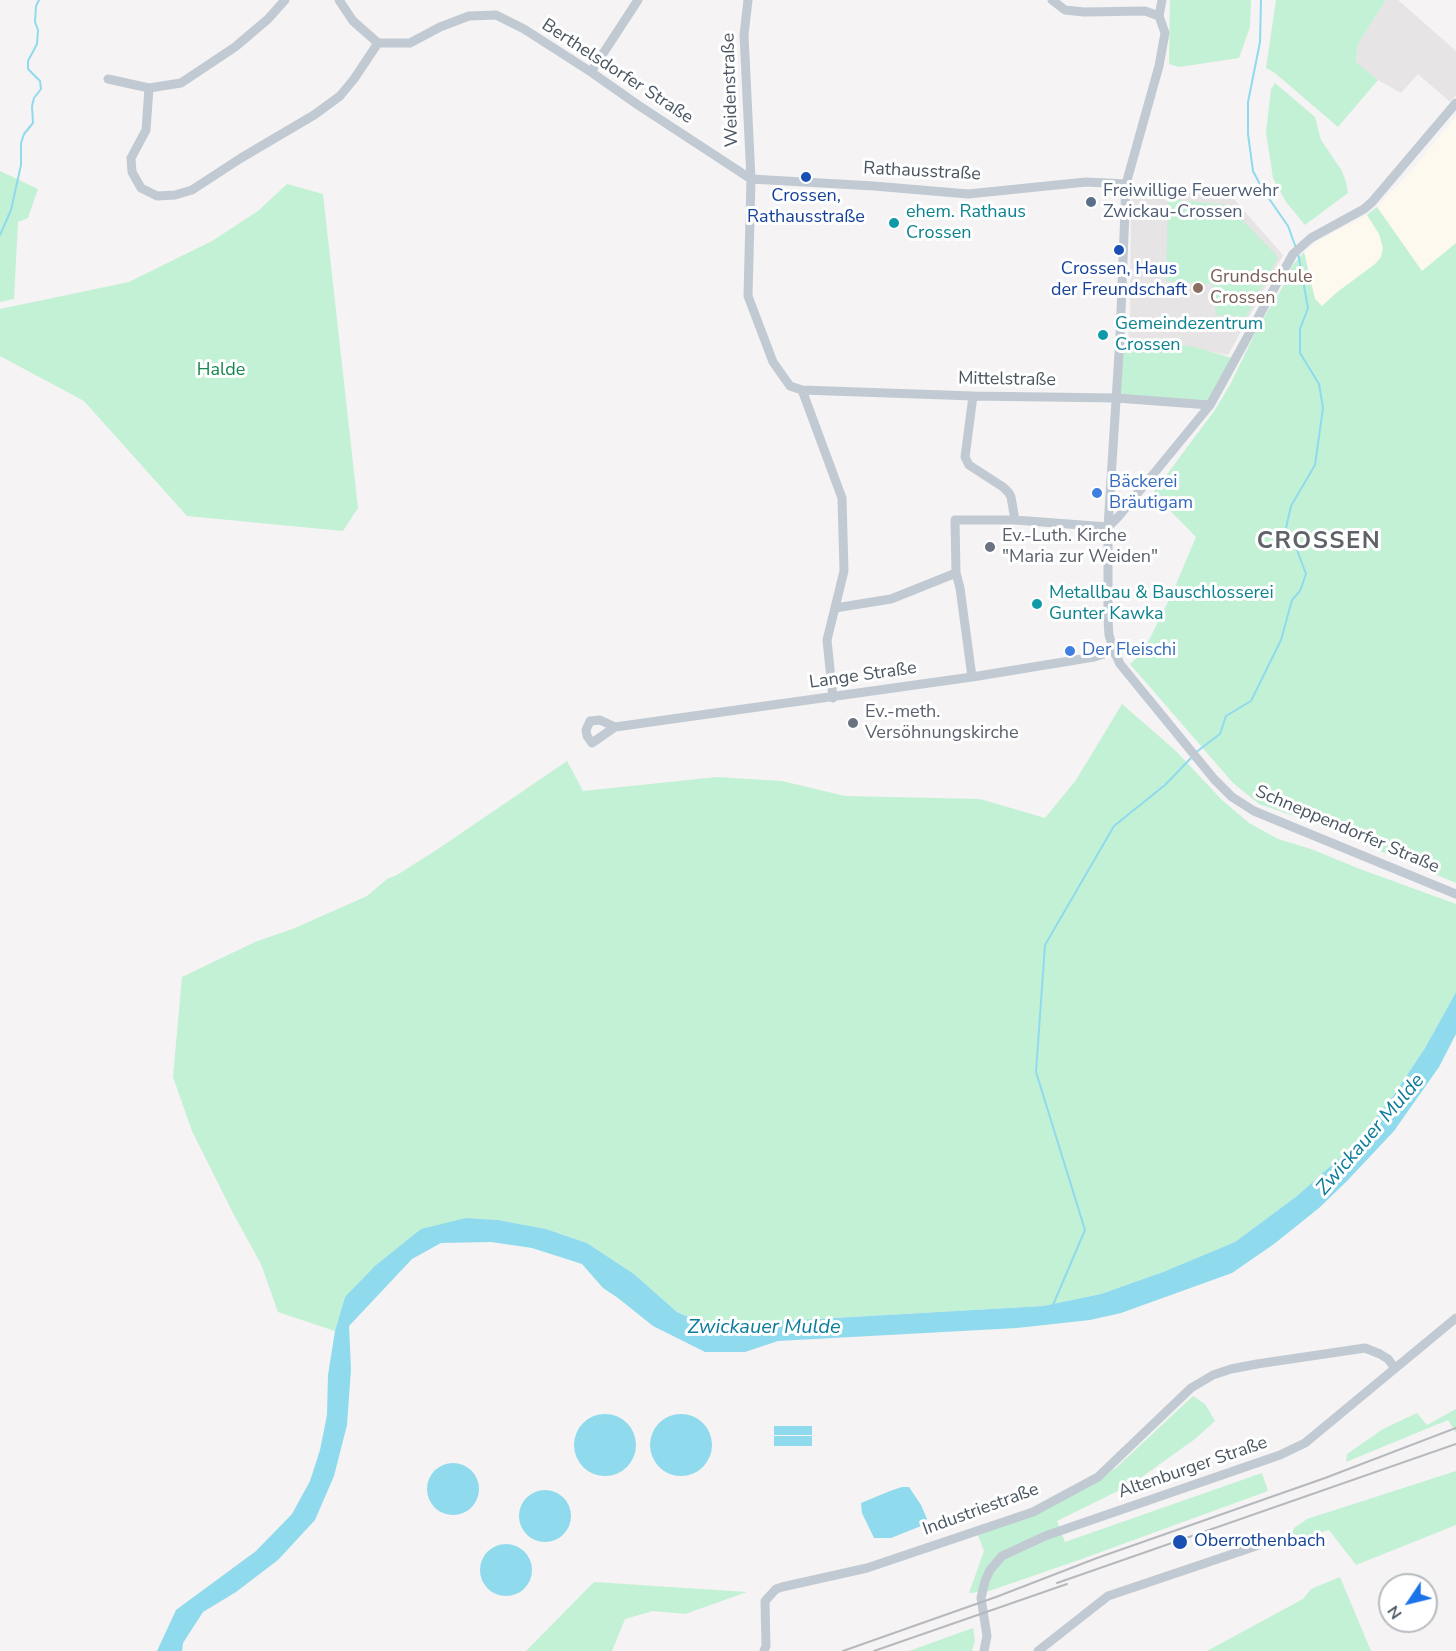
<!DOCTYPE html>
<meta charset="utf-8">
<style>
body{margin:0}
#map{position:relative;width:1456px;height:1651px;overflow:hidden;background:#f5f3f3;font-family:"Nunito Sans",sans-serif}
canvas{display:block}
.north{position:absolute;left:1378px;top:1573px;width:60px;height:60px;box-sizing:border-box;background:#fff;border:2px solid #b7bbc0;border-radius:50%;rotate:235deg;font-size:16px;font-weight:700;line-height:24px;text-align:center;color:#4a5661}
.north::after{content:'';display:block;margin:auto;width:21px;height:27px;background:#1a73e8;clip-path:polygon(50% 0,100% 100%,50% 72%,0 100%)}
</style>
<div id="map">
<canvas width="1456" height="1651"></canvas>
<div class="north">N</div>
</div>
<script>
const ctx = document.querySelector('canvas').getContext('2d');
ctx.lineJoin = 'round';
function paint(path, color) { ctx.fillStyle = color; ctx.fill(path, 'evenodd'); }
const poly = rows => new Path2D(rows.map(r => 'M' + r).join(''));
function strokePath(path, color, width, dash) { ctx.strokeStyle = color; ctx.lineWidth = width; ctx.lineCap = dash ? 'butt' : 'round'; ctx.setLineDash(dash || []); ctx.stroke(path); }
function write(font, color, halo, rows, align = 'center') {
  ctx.font = font + ' "Nunito Sans",sans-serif'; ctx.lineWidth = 6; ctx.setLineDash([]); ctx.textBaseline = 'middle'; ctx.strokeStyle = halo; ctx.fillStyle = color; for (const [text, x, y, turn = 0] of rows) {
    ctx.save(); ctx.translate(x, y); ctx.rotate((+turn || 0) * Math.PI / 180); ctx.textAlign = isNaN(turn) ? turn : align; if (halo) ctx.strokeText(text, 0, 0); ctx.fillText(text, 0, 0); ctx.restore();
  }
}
const commercial = poly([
 [1456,116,1456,243,1422,272,1377,207,1417,164],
 [1367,215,1379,234,1383,248,1381,257,1375,264,1336,293,1322,306,1315,299,1304,252,1319,240]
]);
const education = poly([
 [1386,0,1398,0,1456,51,1456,95,1450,102,1418,74,1401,93,1378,80,1356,63,1358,44],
 [1131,186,1190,192,1233,198,1283,255,1228,355,1196,349,1162,345,1128,338,1130,321]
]);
const green = poly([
 [1170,0,1251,0,1250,27,1239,58,1179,67,1169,64],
 [1276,0,1386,0,1358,44,1356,62,1378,80,1338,127,1275,73,1266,68],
 [1275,83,1315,117,1321,140,1342,171,1346,182,1348,193,1305,225,1286,202,1273,178,1266,132,1271,89],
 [0,171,38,189,28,218,18,222,14,299,0,302],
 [287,184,323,194,358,508,343,531,187,516,84,401,0,356,0,309,129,282,212,241,258,211],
 [1168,199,1228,205,1278,257,1246,317,1216,315,1212,284,1166,281],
 [1377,207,1422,271,1456,243,1456,883,1306,820,1259,804,1233,783,1130,664,1143,652,1172,594,1196,537,1153,493,1215,410,1231,383,1258,327,1287,280,1292,266,1304,252,1315,299,1322,306,1336,293,1375,264,1381,257,1383,248,1379,234,1367,215],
 [1120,337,1195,347,1235,359,1210,405,1116,398],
 [1122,704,1176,751,1221,799,1249,823,1278,839,1311,849,1360,869,1456,904,1456,992,1425,1048,1393,1096,1354,1145,1297,1196,1235,1242,1163,1272,1101,1294,1043,1306,765,1322,718,1322,693,1319,677,1312,634,1274,587,1243,546,1229,498,1220,466,1218,345,1297,335,1331,278,1312,261,1264,234,1215,192,1131,173,1077,182,977,255,942,295,928,367,896,387,879,397,875,441,847,567,761,583,791,717,777,782,781,845,796,980,799,1045,818,1076,780],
 [1193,1396,1205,1404,1215,1421,1195,1439,1132,1484,1057,1521,1065,1542,1262,1473,1268,1491,1079,1560,989,1591,969,1593,984,1551,978,1535,1083,1489,1117,1467],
 [1456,1409,1456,1433,1448,1420,1346,1462,1347,1454,1383,1429,1417,1413,1427,1425],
 [1456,1471,1456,1525,1356,1565,1329,1530,1290,1541,1294,1528,1307,1519],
 [1340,1577,1371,1651,1207,1651,1303,1599,1311,1589],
 [594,1582,747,1592,685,1614,653,1611,625,1619,612,1651,526,1651],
 [973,1628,975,1641,972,1651,909,1651]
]);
const water = poly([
 [1456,992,1456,1034,1439,1067,1394,1131,1347,1181,1319,1208,1274,1244,1232,1273,1121,1313,1090,1320,1017,1328,778,1341,745,1352,705,1352,653,1326,618,1298,603,1288,582,1264,532,1248,491,1242,441,1243,412,1259,349,1326,351,1369,347,1425,334,1476,315,1520,278,1560,236,1592,203,1612,183,1643,182,1651,157,1651,176,1610,256,1551,292,1514,310,1481,320,1450,327,1415,328,1375,335,1331,345,1297,375,1266,421,1229,466,1218,498,1220,546,1229,587,1243,634,1274,677,1312,693,1319,718,1322,765,1322,1043,1306,1101,1294,1163,1272,1235,1242,1297,1196,1354,1145,1393,1096,1425,1048],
 '650 1445a31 31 0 1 1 62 0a31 31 0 1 1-62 0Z',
 '574 1445a31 31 0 1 1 62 0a31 31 0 1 1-62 0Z',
 [774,1426,812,1426,812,1435,774,1435],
 [774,1436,812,1436,812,1446,774,1446],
 '427 1489a26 26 0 1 1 52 0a26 26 0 1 1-52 0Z',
 [902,1487,909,1487,921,1505,927,1519,921,1526,891,1538,874,1538,862,1513,861,1503,890,1491],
 '519 1516a26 26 0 1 1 52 0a26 26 0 1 1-52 0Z',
 '480 1570a26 26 0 1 1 52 0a26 26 0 1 1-52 0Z'
]);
const stream = poly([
 [1261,0,1260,42,1248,102,1248,134,1253,171,1263,190,1288,226,1296,248],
 [0,235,11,210,21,165,21,143,24,134,33,123,32,106,34,98,41,89,40,81,28,69,28,61,37,44,38,30,35,22,36,6,39,0],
 [1195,753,1220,734,1226,716,1251,701,1281,640,1292,600,1300,591,1306,574,1297,550,1286,528,1291,506,1315,465,1323,408,1319,384,1300,353,1300,329,1308,308,1298,253],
 [1053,1305,1085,1230,1036,1072,1045,945,1114,826,1165,785,1192,757]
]);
const minor = poly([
 [339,0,353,21,378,43,410,43,440,27,469,16,496,15,524,29,591,72,638,105,751,179],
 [748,0,744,35,751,179,748,296,773,362,790,386,802,390,842,498,844,571,827,640,833,698],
 [1052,0,1065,10,1084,12,1145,11,1159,16,1165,33,1159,66,1126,184,1120,337,1108,527,1108,620,1109,635,1114,651,1120,664,1214,779,1232,797,1254,811,1456,894],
 [1159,16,1162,0],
 [591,72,638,0],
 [108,79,149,88,181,83,235,47,268,19,285,0],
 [149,88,146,130,131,158,132,172,141,188,157,196,175,195,192,190,241,158,314,115,340,96,354,79,378,43],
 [751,179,874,186,968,194,1086,182,1126,184],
 [802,390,973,396,1116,398,1210,405],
 [973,396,965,457,969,465,1003,487,1009,493,1011,497,1015,520],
 [835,608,891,599,956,573],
 [972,677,960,588,956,573,955,520,1015,520,1108,527,1119,516,1210,405,1293,254,1311,238,1364,209,1372,202,1456,103],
 [615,727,600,720,590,721,586,730,587,736,592,743,615,727,972,677,1094,657,1114,651],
 [764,1651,766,1646,765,1601,776,1589,782,1587,867,1568,1033,1512,1098,1477,1191,1388,1213,1375,1231,1369,1257,1364,1365,1348,1380,1354,1388,1359,1395,1368],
 [984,1651,987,1636,981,1598,985,1581,990,1570,1002,1556,1045,1536,1280,1455,1305,1443,1456,1318],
 [1038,1651,1108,1596,1274,1540]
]);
const rail = poly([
 [1057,1583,1456,1444],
 [843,1651,996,1597,1097,1558,1325,1478,1456,1428],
 [874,1651,1067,1584]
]);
const markers = [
 [806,177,6,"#1a4fb4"],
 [1091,202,6,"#5c6f8a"],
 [894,223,6,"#0f9aa8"],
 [1119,250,6,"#1a4fb4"],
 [1198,288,6,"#8d6e63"],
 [1103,335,6,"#0f9aa8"],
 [1097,493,6,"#3f7fe0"],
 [990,547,6,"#6b7280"],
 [1037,604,6,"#0f9aa8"],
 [1070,651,6,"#3f7fe0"],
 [853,723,6,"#6b7280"],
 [1180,1542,8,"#1a4fb4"]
];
const streetNames = [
 ["Berthelsdorfer Straße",617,72,33],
 ["Weidenstraße",731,90,-92],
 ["Rathausstraße",922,172,3],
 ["Mittelstraße",1007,380,1],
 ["Lange Straße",863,676,-8],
 ["Schneppendorfer Straße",1347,830,23],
 ["Altenburger Straße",1193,1468,-19],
 ["Industriestraße",981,1510,-20]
];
const serviceNames = [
 ["Freiwillige Feuerwehr",1103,192],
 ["Zwickau-Crossen",1103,213]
];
const transitNames = [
 ["Crossen,",806,197],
 ["Rathausstraße",806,218],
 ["Crossen, Haus",1119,270],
 ["der Freundschaft",1119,291],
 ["Oberrothenbach",1194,1542,"left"]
];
const cultureNames = [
 ["ehem. Rathaus",906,213],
 ["Crossen",906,234],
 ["Gemeindezentrum",1115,325],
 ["Crossen",1115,346],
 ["Metallbau & Bauschlosserei",1049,594],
 ["Gunter Kawka",1049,615]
];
const educationNames = [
 ["Grundschule",1210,278],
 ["Crossen",1210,299]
];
const parkNames = [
 ["Halde",221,371]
];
const shopNames = [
 ["Bäckerei",1109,483],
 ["Bräutigam",1109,504],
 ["Der Fleischi",1082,651]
];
const worshipNames = [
 ["Ev.-Luth. Kirche",1002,537],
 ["\"Maria zur Weiden\"",1002,558],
 ["Ev.-meth.",865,713],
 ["Versöhnungskirche",865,734]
];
const waterNames = [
 ["Zwickauer Mulde",1371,1135,-49],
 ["Zwickauer Mulde",764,1328]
];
const districtNames = [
 ["CROSSEN",1319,542]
];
paint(commercial, '#fdf9ef');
paint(education, '#e6e4e5');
paint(green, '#c3f1d5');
paint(water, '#90daee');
strokePath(stream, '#90daee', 2);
strokePath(minor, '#c1cad2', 9);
strokePath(rail, '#b5b8bd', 2);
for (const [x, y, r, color] of markers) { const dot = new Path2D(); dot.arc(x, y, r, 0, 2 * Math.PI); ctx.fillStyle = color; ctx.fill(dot); strokePath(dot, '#fff', 2); }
write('18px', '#4a5661', '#fff', streetNames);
write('18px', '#4e5e75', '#fff', serviceNames, 'left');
write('18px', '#164399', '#fff', transitNames);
write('18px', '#0d838f', '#fff', cultureNames, 'left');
write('18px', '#785e54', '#fff', educationNames, 'left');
write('18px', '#17864f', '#fff', parkNames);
write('18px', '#366cbe', '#fff', shopNames, 'left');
write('18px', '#5b616d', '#fff', worshipNames, 'left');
write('italic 20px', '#0c7c9b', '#fff', waterNames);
ctx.letterSpacing = '1.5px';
write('bold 24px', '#5f6368', '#fff', districtNames);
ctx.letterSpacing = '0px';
</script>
